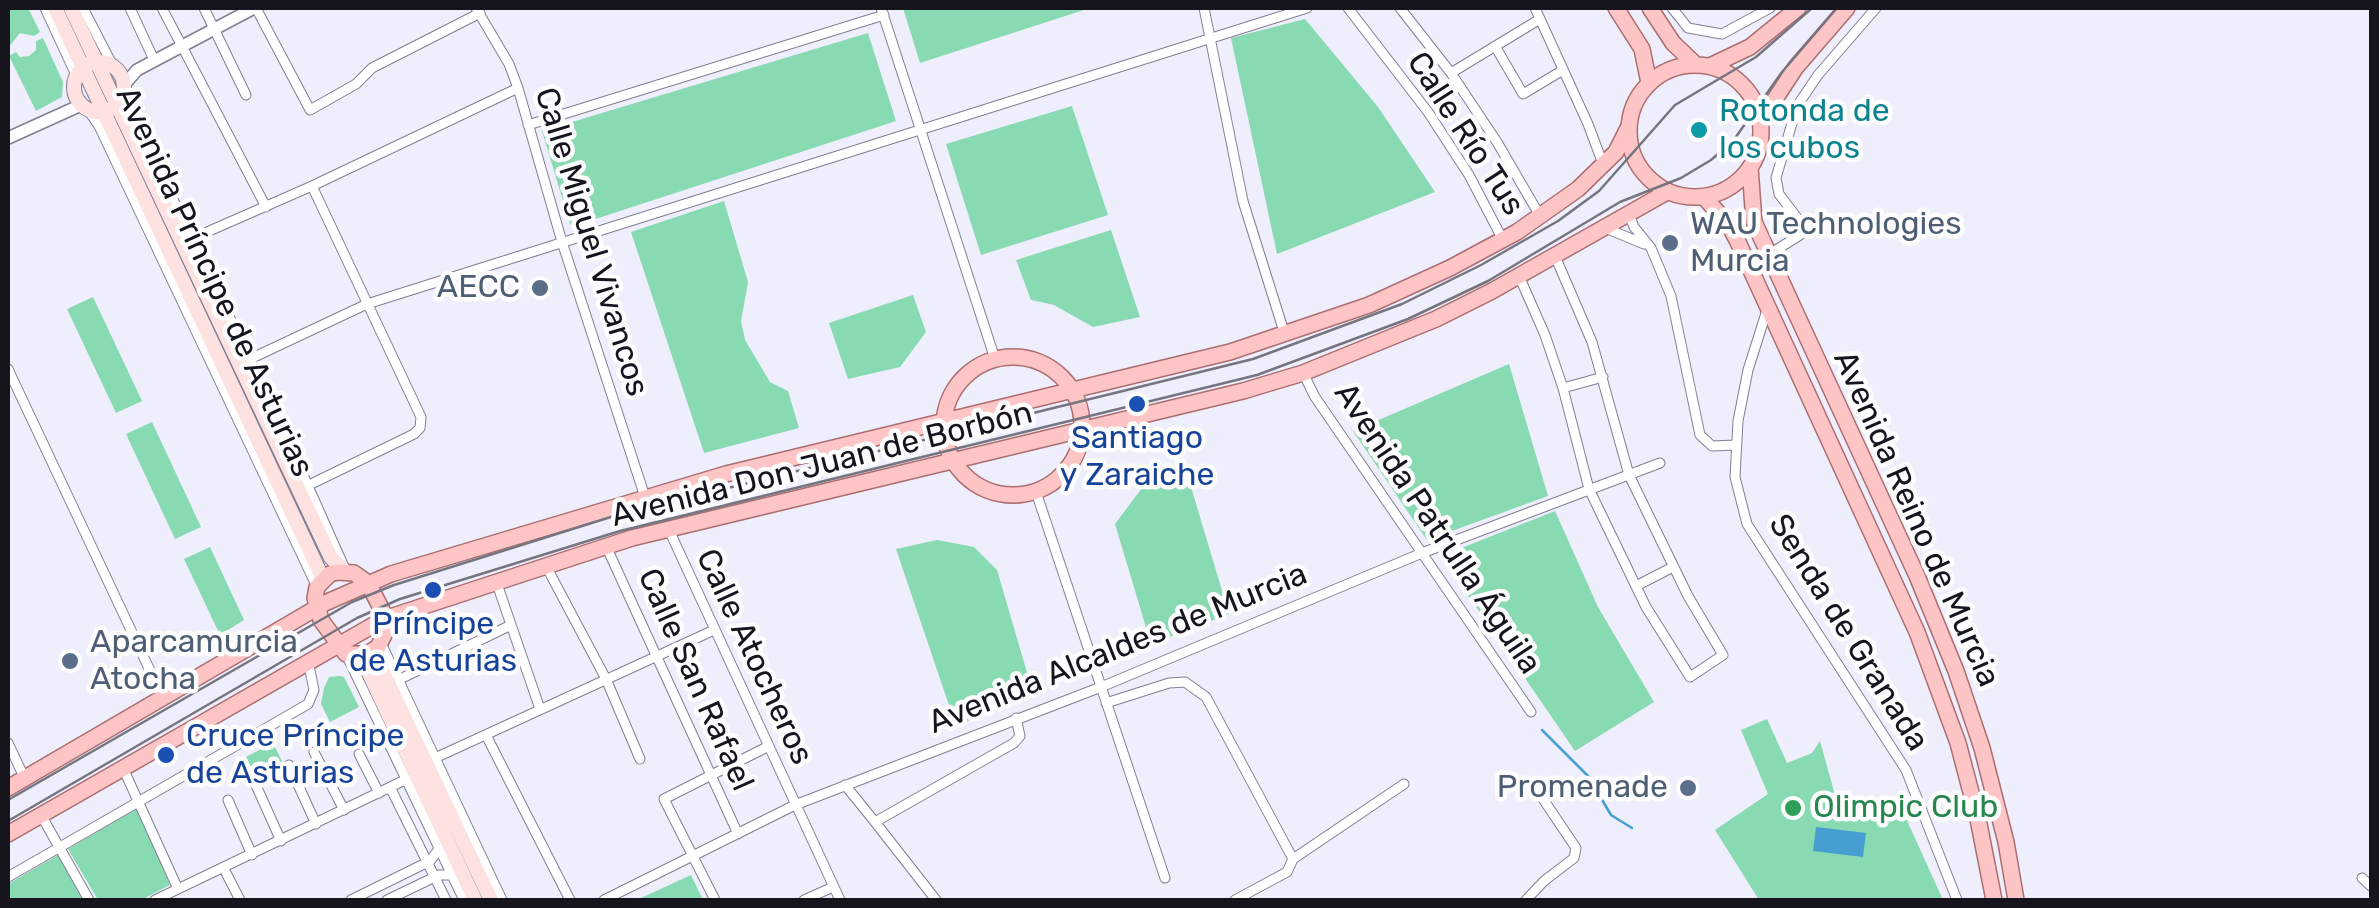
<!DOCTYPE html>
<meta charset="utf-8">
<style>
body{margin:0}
#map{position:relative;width:2379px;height:908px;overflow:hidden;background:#efeefc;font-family:Rubik,sans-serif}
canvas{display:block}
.frame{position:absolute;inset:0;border:10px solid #16151d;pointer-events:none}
</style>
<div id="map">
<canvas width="2379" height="908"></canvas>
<div class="frame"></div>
</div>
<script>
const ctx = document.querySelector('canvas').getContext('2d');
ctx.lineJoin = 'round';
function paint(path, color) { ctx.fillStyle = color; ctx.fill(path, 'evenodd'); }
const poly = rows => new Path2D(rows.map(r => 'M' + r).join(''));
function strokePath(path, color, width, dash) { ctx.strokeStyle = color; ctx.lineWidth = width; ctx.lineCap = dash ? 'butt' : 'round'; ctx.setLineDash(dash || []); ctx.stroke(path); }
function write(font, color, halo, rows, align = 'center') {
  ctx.font = font + ' Rubik,sans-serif'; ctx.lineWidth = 9; ctx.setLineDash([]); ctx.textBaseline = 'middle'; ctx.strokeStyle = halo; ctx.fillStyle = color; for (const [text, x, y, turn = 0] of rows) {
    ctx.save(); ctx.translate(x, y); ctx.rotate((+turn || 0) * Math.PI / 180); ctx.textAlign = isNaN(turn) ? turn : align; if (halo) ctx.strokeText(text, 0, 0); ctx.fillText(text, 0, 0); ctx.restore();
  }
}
const green = poly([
 [8,8,28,8,40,32,34,36,20,33,8,48],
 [903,8,1090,8,920,63],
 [1305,19,1378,107,1435,192,1277,254,1231,38],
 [868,33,896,121,574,226,570,224,542,131],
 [43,38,63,82,62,97,36,111,9,56,16,52,20,57,29,56,36,50,36,41],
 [1072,106,1108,215,981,255,946,144],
 [724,201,748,282,741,321,745,340,770,382,788,391,799,428,704,453,631,232],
 [1111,230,1140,317,1093,327,1054,305,1031,300,1016,260],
 [913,295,926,332,900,367,848,379,829,323],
 [93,297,142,401,116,413,67,309],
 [1509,364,1548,496,1427,540,1353,431],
 [152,422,201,527,175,539,126,434],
 [1188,477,1229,614,1151,644,1115,524,1142,488],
 [1555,511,1598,607,1654,702,1575,751,1441,556],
 [937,540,974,547,997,570,1033,693,956,726,896,549],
 [210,547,244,620,220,635,184,559],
 [340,676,344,677,359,707,330,722,321,704,324,688,329,677],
 [1767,719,1787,763,1812,753,1820,741,1840,813,1905,816,1943,900,1759,900,1715,830,1768,794,1741,730],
 [273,743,283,763,255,777,246,757],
 [138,808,170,885,141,900,98,900,68,849],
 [58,855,83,900,8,900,8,884],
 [691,875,703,900,642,900,641,898]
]);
const water = poly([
 [1816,827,1866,833,1863,857,1813,851]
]);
const stream = poly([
 [1542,730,1588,776,1611,815,1632,828]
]);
const minor = poly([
 [45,8,76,75],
 [83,8,113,66],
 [130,8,154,60],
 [162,8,266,207],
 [204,8,246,95],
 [256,8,310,110,356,84,372,68,480,13],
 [476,8,509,64,518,88,562,242,645,497],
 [881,8,995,359],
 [1204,8,1243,201,1285,335],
 [1348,8,1428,112,1469,175,1503,240],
 [1400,8,1451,73,1497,142,1540,216],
 [1535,8,1588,124,1603,164],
 [1672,8,1688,28,1722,34,1770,8],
 [1495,46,1523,94,1563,70],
 [1451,73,1540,19],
 [124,87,132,114,275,412,345,569],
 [88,110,99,126,317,587],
 [528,125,884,15],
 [1629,214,1634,227,1651,248,1671,296,1700,435,1712,446,1736,445],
 [1603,227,1644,244],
 [191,239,312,186,518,88],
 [1768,255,1800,235,1801,223,1779,194,1776,178,1797,106,1818,75,1876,8],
 [1519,276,1545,335,1563,388,1589,489,1646,607,1690,677,1723,655,1688,596,1629,475,1592,342,1555,256],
 [1767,310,1748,370,1738,421,1735,477,1747,524,1906,770,1957,900],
 [250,359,367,304,1307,8],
 [8,369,162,696],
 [1303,373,1315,397,1531,712],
 [1563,388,1603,377],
 [309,485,414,434,420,428,421,417,312,186],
 [1036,492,1165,878],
 [669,530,840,900],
 [606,546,738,834],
 [546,566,606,679,640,759],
 [496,581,540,709],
 [1636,586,1673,567],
 [381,643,502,900],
 [346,654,464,900],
 [398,680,511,625],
 [1106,703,1169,683,1185,682,1206,697,1293,859,1287,872,1235,900],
 [486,735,570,900],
 [8,743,25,779],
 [314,752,344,810],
 [359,754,379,793],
 [435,758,714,630],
 [289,765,316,824],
 [123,768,178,889],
 [255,783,281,841],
 [845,785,875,822],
 [390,787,446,900],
 [228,800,252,855],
 [41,815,89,900],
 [1293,859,1404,784],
 [224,869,240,900],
 [8,877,308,704,314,690,308,661],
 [2362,878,2372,887],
 [155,900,407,779],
 [351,900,430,861,439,849],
 [387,900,439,875,452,875],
 [604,900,795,805,1101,687,1422,553,1660,463],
 [715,900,664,799,767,747],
 [804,900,833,887],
 [936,900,875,822,1014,743,1020,736,1016,718],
 [1526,900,1544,881,1574,858,1576,848,1539,793]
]);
const tertiary = poly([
 [124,85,137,70,254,8],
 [8,138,81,105]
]);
const secondary = poly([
 [55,8,323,579],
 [71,8,331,558,346,572],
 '74 87a25 25 0 1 1 50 0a25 25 0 1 1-50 0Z',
 [373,651,491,900],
 [361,656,475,900]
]);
const primary = poly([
 [1616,8,1642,49,1649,83],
 [1650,8,1673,43,1695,64],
 '1629 131a66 66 0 1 1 132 0a66 66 0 1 1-132 0Z',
 [1710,66,1750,47,1798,8],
 [1760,122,1796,67,1847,8],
 [1750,167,1754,222,1917,576,1956,671,1982,748,2006,842,2016,900],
 [1704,197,1729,225,1738,242,1917,632,1958,743,1978,819,1994,900],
 '944 426a69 69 0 1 1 138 0a69 69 0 1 1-138 0Z',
 [337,572,354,573,368,583,382,610,384,635,378,647,367,654,346,654,321,620,315,598,317,587,330,574,337,572],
 [8,788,325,603,391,574,726,474,1230,352,1369,305,1450,268,1517,232,1578,189,1616,152,1628,128],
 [8,834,384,619,632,538,1243,391,1303,373,1436,319,1492,291,1667,192]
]);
const tram = poly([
 [8,800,352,602,394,585,614,516,1253,359,1402,304,1481,265,1558,221,1599,191,1675,105,1756,57,1812,8],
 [8,821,357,618,400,599,620,531,1257,375,1408,319,1488,281,1620,202,1681,178,1711,160,1733,141,1782,72,1837,8]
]);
const markers = [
 [1699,130,10,"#0f9aa8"],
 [1670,243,10,"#5c6f8a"],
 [540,288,10,"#5c6f8a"],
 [1137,404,10,"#1a4fb4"],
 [433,590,10,"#1a4fb4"],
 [70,661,10,"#5c6f8a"],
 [166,755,10,"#1a4fb4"],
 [1688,788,10,"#5c6f8a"],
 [1793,808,10,"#2e9e5b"]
];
const cultureNames = [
 ["Rotonda de",1719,112],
 ["los cubos",1719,149]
];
const streetNames = [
 ["Calle Río Tus",1465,134,57],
 ["Calle Miguel Vivancos",591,242,73],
 ["Avenida Príncipe de Asturias",214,282,65],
 ["Avenida Don Juan de Borbón",822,465,-14],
 ["Avenida Reino de Murcia",1916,519,66],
 ["Avenida Patrulla Águila",1437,529,56],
 ["Senda de Granada",1848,633,58],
 ["Avenida Alcaldes de Murcia",1118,649,-22],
 ["Calle Atocheros",754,657,65],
 ["Calle San Rafael",695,680,66]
];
const serviceNames = [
 ["WAU Technologies",1690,225],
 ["Murcia",1690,262],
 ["AECC",520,288,"right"],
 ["Aparcamurcia",90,643],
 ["Atocha",90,680],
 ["Promenade",1668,788,"right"]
];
const transitNames = [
 ["Santiago",1137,439],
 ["y Zaraiche",1137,476],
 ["Príncipe",433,625],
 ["de Asturias",433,662],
 ["Cruce Príncipe",186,737,"left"],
 ["de Asturias",186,774,"left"]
];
const leisureNames = [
 ["Olimpic Club",1813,808]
];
paint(green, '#88dab2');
paint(water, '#469fd0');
strokePath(stream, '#469fd0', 2.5);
strokePath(minor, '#817f93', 11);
strokePath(tertiary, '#817f93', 14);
strokePath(secondary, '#817f93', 16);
strokePath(primary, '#ab6e71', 18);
strokePath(minor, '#fff', 9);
strokePath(tertiary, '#fff', 11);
strokePath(secondary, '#fee2e2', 14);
strokePath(primary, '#fdc5c5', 15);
strokePath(tram, '#76757f', 2.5);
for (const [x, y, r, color] of markers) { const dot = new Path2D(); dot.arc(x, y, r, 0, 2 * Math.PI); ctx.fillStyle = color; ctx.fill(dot); strokePath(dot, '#fdfdfd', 4); }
write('32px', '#0d838f', '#fdfdfd', cultureNames, 'left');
write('32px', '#16151d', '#fdfdfd', streetNames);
write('32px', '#4e5e75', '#fdfdfd', serviceNames, 'left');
write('32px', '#164399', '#fdfdfd', transitNames);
write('32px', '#27864d', '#fdfdfd', leisureNames, 'left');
</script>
